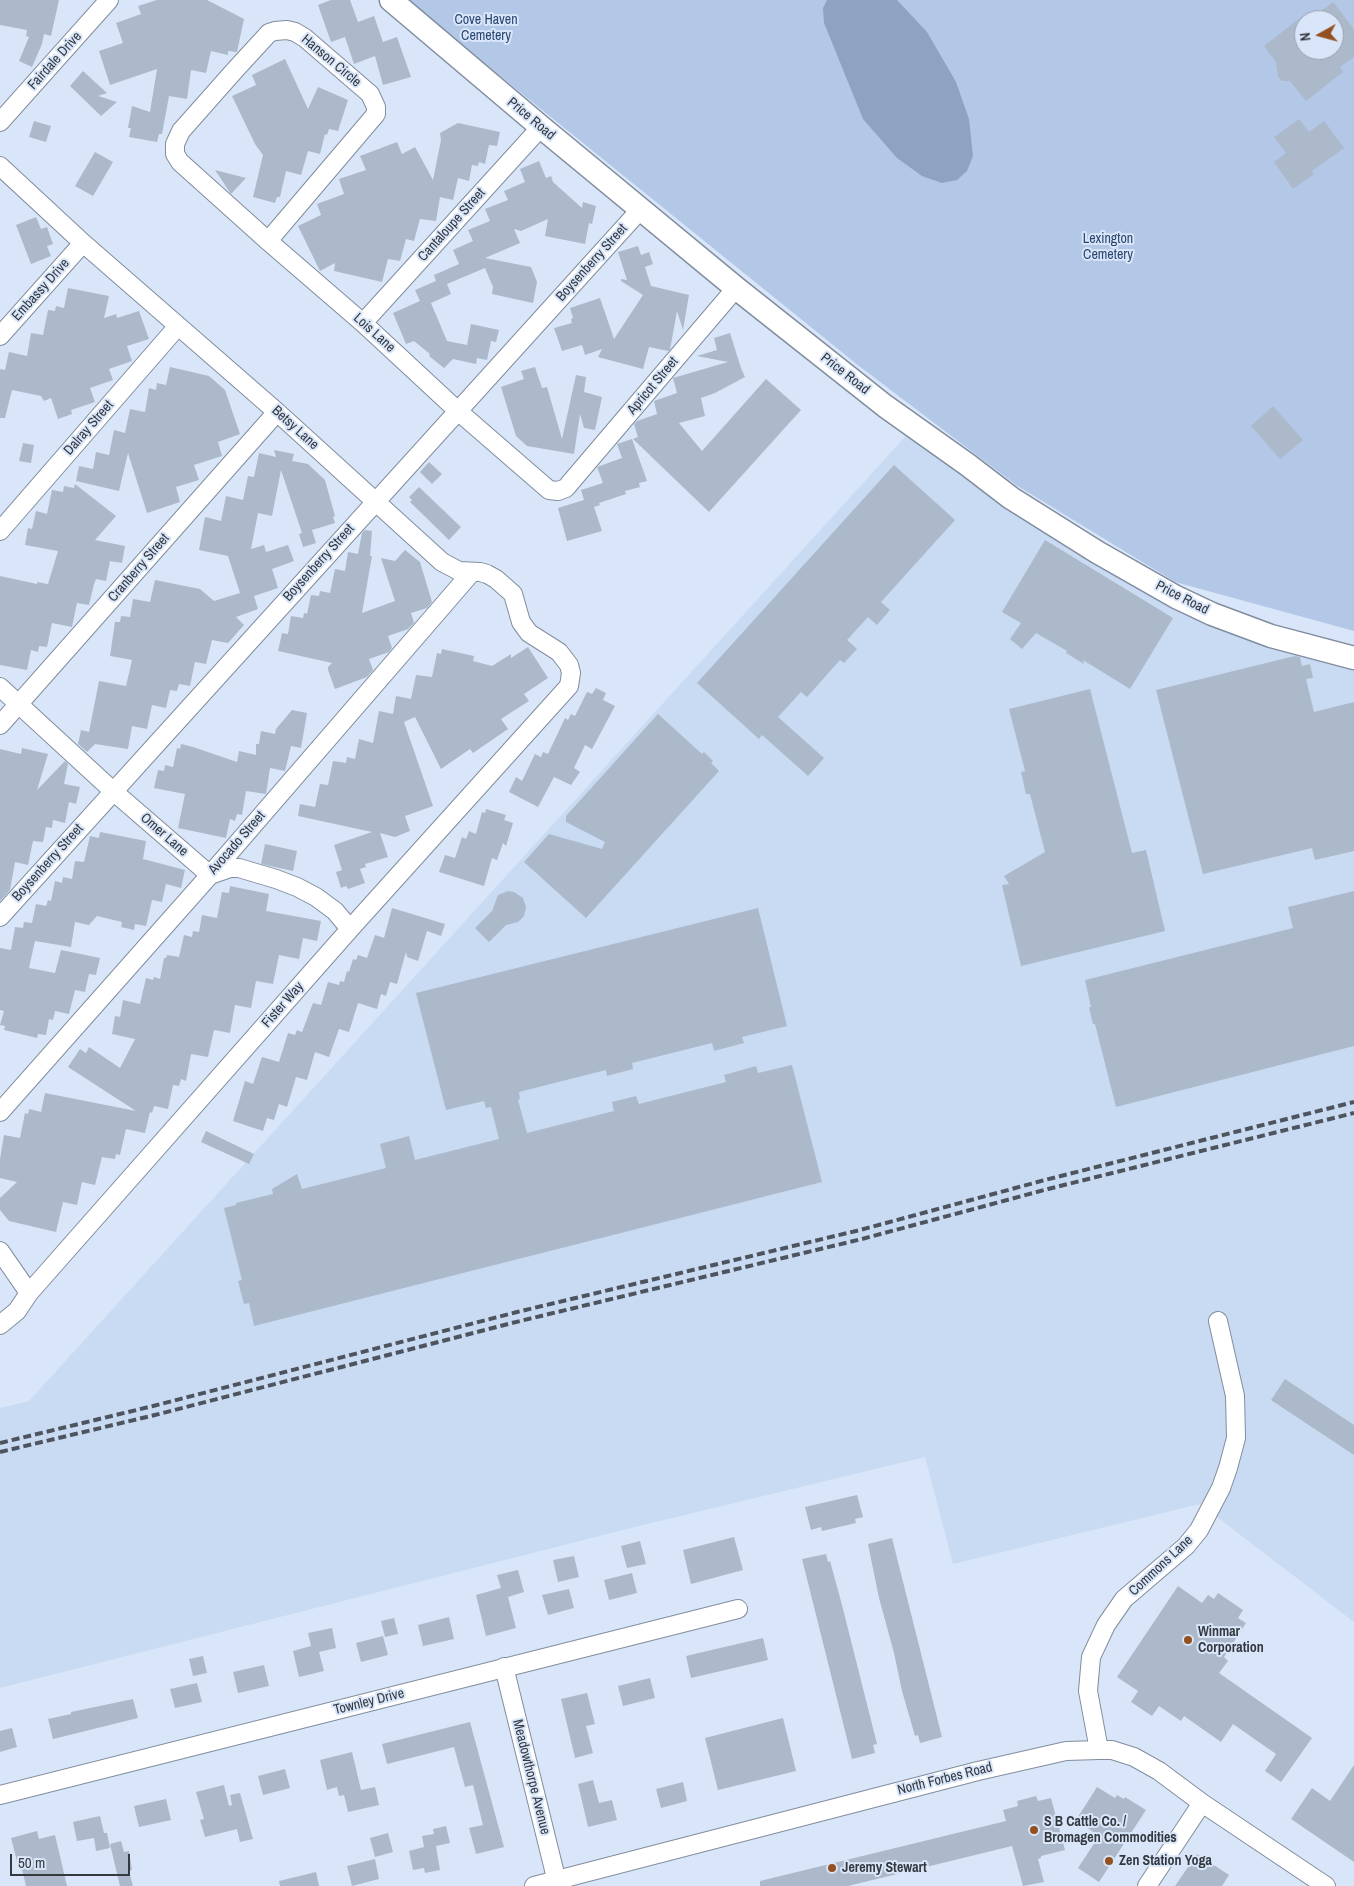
<!DOCTYPE html>
<style>
body{margin:0}
#map{position:relative;width:1354px;height:1886px;overflow:hidden;background:#d9e6f9;font-family:"Archivo Narrow",sans-serif}
canvas{display:block}
.north{position:absolute;left:1294px;top:10px;width:50px;height:50px;box-sizing:border-box;background:#d9e6f9;border:1px solid #97a1af;border-radius:50%;rotate:263deg;font-size:14px;font-weight:700;line-height:20px;text-align:center;color:#343940}
.north::after{content:'';display:block;margin:auto;width:18px;height:22px;background:#935021;clip-path:polygon(50% 0,100% 100%,50% 72%,0 100%)}
.scale{position:absolute;left:10px;top:1854px;width:120px;height:22px;box-sizing:border-box;border:2px solid #343940;border-top:0;padding-left:6px;font-size:15px;line-height:18px;white-space:nowrap;color:#343940;-webkit-text-stroke:4px #d9e6f9;paint-order:stroke}
</style>
<div id="map">
<canvas width="1354" height="1886"></canvas>
<div class="north">N</div>
<div class="scale">50 m</div>
</div>
<script>
const ctx = document.querySelector('canvas').getContext('2d');
ctx.lineJoin = 'round';
function paint(path, color) { ctx.fillStyle = color; ctx.fill(path, 'evenodd'); }
const poly = rows => new Path2D(rows.map(r => 'M' + r).join(''));
function strokePath(path, color, width, dash) { ctx.strokeStyle = color; ctx.lineWidth = width; ctx.lineCap = dash ? 'butt' : 'round'; ctx.setLineDash(dash || []); ctx.stroke(path); }
function write(font, color, halo, rows, align = 'center') {
  ctx.font = font + ' "Archivo Narrow",sans-serif'; ctx.lineWidth = 4; ctx.setLineDash([]); ctx.textBaseline = 'middle'; ctx.strokeStyle = halo; ctx.fillStyle = color; for (const [text, x, y, turn = 0] of rows) {
    ctx.save(); ctx.translate(x, y); ctx.rotate((+turn || 0) * Math.PI / 180); ctx.textAlign = isNaN(turn) ? turn : align; if (halo) ctx.strokeText(text, 0, 0); ctx.fillText(text, 0, 0); ctx.restore();
  }
}
const built = poly([
 [914,427,1176,597,1354,658,1354,1622,1200,1504,953,1564,925,1457,639,1526,0,1688,0,1408,29,1401]
]);
const green = poly([
 [406,0,1354,0,1354,631,1175,582,1016,485,859,366],
 [1304,20,1334,20,1334,50,1304,50]
]);
const water = poly([
 [827,0,897,0,927,32,956,82,969,119,973,156,967,171,957,180,942,183,922,176,897,158,863,119,824,23,823,8]
]);
const building = poly([
 [0,0,59,0,51,36,44,34,42,44,32,67,19,61,29,37,26,36,27,30,0,25],
 [157,0,207,0,244,19,237,52,228,51,228,55,211,51,206,73,191,70,187,99,169,96,162,134,159,134,157,142,129,137,131,128,128,128,132,106,150,112,157,69,110,85,99,51,123,43,116,23,141,14,138,6],
 [331,0,350,0,358,22,374,16,383,42,397,37,411,77,383,85,375,56,354,64,345,37,331,42,318,5],
 [1333,2,1354,29,1354,57,1340,67,1343,72,1306,101,1290,81,1282,81,1278,77,1276,62,1264,46,1304,15,1304,50,1334,50,1334,20,1309,20],
 [285,59,308,109,318,87,348,100,338,131,329,129,327,135,325,134,320,154,308,151,301,175,286,171,280,197,277,197,275,203,253,197,263,155,255,144,232,96,256,85,252,75],
 [83,71,107,93,98,96,117,102,101,116,70,86],
 [1299,119,1309,132,1324,121,1344,148,1312,171,1314,174,1293,189,1274,162,1286,153,1274,137],
 [34,121,51,126,46,142,29,137],
 [458,123,500,132,497,146,489,145,485,164,479,162,478,166,472,165,469,181,458,178,453,200,440,197,436,221,420,219,414,241,406,239,400,261,388,259,382,282,334,271,335,263,320,271,298,226,321,215,317,204,344,194,339,179,366,170,360,156,397,142,402,154,415,147,433,180,441,140,440,133],
 [95,152,113,162,93,196,75,186],
 [539,161,546,178,551,176,553,182,582,208,583,202,596,206,592,224,589,223,585,244,545,236,548,219,521,231,514,229,520,243,485,258,531,267,537,282,533,303,492,294,493,287,485,268,447,284,451,294,431,303,447,341,467,345,471,324,499,330,496,342,491,341,487,360,477,358,476,364,453,359,444,368,429,356,430,354,414,341,406,344,393,313,420,301,415,290,436,281,434,275,459,264,453,250,473,241,468,230,490,221,485,209,508,200,504,191,525,182,520,169],
 [215,170,246,178,231,194],
 [36,217,41,229,47,227,53,244,47,246,51,256,31,264,16,225],
 [638,246,641,255,649,252,653,264,645,267,651,286,689,295,683,330,677,311,670,350,668,351,649,347,643,369,598,357,602,349,585,355,582,345,562,351,554,328,572,323,571,319,573,318,570,308,600,298,614,339,643,295,621,281,621,279,627,280,618,252],
 [68,288,109,296,104,318,116,314,117,318,139,311,149,339,127,346,132,361,109,369,113,380,90,388,95,402,71,410,72,414,58,419,51,398,44,401,41,396,12,390,5,418,0,418,0,369,5,370,9,352,27,356,31,333,43,335,48,310,55,311,56,306,64,308],
 [730,333,741,368,745,377,715,393,701,398,705,416,679,423,702,451,766,379,801,410,709,512,633,439,638,437,634,424,637,421,657,414,654,401,677,393,673,378,728,362,697,356,717,350,714,338],
 [170,367,209,376,225,390,240,434,218,442,222,456,194,465,199,480,176,487,180,502,147,513,128,453,119,491,76,481,79,466,93,469,96,452,109,455,114,430,125,433,130,409,145,412,149,388,156,390,157,383,166,385],
 [535,367,542,388,547,387,562,439,576,375,586,377,584,392,602,397,595,430,584,428,580,414,574,454,527,446,516,436,501,387,524,379,521,371],
 [1273,406,1303,440,1280,459,1251,426],
 [632,439,647,481,639,483,640,487,625,491,626,494,599,503,600,505,594,507,602,531,567,541,558,508,584,500,581,490,603,483,597,467,622,458,617,444],
 [23,443,34,445,31,463,19,461],
 [274,450,294,454,292,461,308,464,325,480,335,516,333,517,335,523,312,530,316,543,303,547,299,534,302,533,281,470,272,516,258,513,251,549,264,545,266,552,288,545,294,561,272,569,278,588,254,596,258,609,236,617,244,625,228,643,212,640,206,664,195,662,190,686,179,684,177,691,170,690,166,708,152,705,147,729,132,726,128,749,95,744,87,752,78,744,81,730,89,732,99,681,126,686,132,660,110,656,115,622,120,622,121,616,130,617,133,599,150,602,155,580,200,589,214,601,240,593,228,556,199,550,205,517,221,521,226,496,243,500,248,476,254,477,259,453,276,457],
 [429,462,442,474,432,484,420,472],
 [894,465,955,520,881,602,890,610,877,625,868,617,847,640,857,649,844,663,840,660,807,697,801,692,778,717,824,758,808,776,762,735,759,739,697,683],
 [75,484,116,516,95,540,125,546,122,563,110,561,106,581,96,579,94,584,89,605,77,603,72,627,52,623,47,647,39,646,38,652,31,650,27,670,0,665,0,576,37,584,37,582,48,584,58,551,25,545,28,528,32,529,36,511,47,514,52,490,63,492,64,486,74,488],
 [419,487,461,527,449,540,410,502,412,500,409,497],
 [365,530,372,531,370,556,372,556,362,613,395,601,381,558,395,561,405,550,420,562,432,602,427,608,411,613,414,623,408,629,388,636,392,648,389,652,369,659,373,670,367,677,335,689,328,670,328,667,332,663,278,651,282,633,288,634,291,616,303,618,304,613,307,614,311,595,319,596,320,591,330,593,335,569,345,571,348,552,358,554,362,533],
 [1045,540,1173,618,1130,689,1083,660,1084,664,1066,653,1067,651,1036,633,1022,649,1010,639,1021,623,1002,612],
 [528,647,548,678,524,694,529,701,501,719,508,729,473,753,470,749,441,769,415,717,404,722,433,806,405,816,410,831,395,837,380,833,388,857,365,864,366,867,360,869,365,883,348,889,346,886,341,888,336,872,342,870,334,845,372,832,298,816,300,804,315,807,320,784,328,785,333,761,346,763,347,757,355,759,359,739,373,743,379,711,393,714,396,696,411,699,416,675,432,677,437,653,441,654,442,649,474,656,473,661,492,666,511,654,511,658],
 [1295,656,1300,657,1302,666,1310,664,1313,678,1306,679,1314,712,1354,702,1354,851,1315,860,1312,848,1203,874,1156,690],
 [596,688,606,693,603,700,615,706,592,749,585,745,574,768,580,772,571,785,554,777,538,807,509,792,516,777,522,781,535,754,541,757,543,752,548,754,565,718,568,720,571,714,575,716,587,692,592,694],
 [1090,689,1132,853,1146,850,1165,931,1021,966,1002,885,1009,884,1004,876,1045,852,1030,794,1026,794,1021,772,1025,771,1009,709],
 [292,710,307,713,301,748,291,746,285,771,270,768,266,794,246,791,242,815,237,814,235,821,230,819,226,838,178,828,185,794,154,788,158,770,164,771,165,765,173,767,177,748,180,749,181,744,193,747,237,762,239,751,256,755,256,744,259,744,261,731,275,734,276,729],
 [658,714,702,754,704,752,713,761,711,763,719,771,586,918,524,862,549,834,602,849,605,842,566,822,566,816],
 [22,748,48,754,37,790,65,761,68,764,64,784,80,787,76,804,69,802,65,823,53,820,52,828,46,827,43,842,33,841,28,865,15,862,10,890,0,901,0,749,21,754],
 [486,809,506,815,504,820,513,823,506,846,503,843,497,860,492,858,484,886,439,872,445,855,455,858,462,837,466,839,469,831,476,834,482,812,485,813],
 [100,832,146,841,143,859,185,870,181,888,166,884,162,902,152,900,146,926,135,924,134,930,121,927,122,922,97,916,89,925,75,922,71,947,35,941,29,968,55,973,61,950,100,958,96,975,89,974,85,992,75,990,69,1014,55,1011,53,1020,49,1019,46,1035,38,1034,37,1038,4,1030,5,1026,0,1025,4,1011,0,1010,0,948,11,950,15,927,23,928,24,922,32,923,36,904,46,906,48,900,51,901,55,881,62,883,63,877,72,879,75,861,84,862,90,836,99,838],
 [265,844,297,851,293,871,261,864],
 [230,886,269,894,266,911,321,921,317,941,303,938,299,959,279,955,273,984,256,981,251,1008,235,1005,230,1033,214,1030,208,1057,191,1054,186,1081,181,1079,179,1086,173,1085,168,1109,154,1106,152,1113,150,1112,145,1133,126,1129,120,1155,116,1154,115,1159,102,1157,95,1185,82,1182,77,1205,63,1202,56,1232,9,1221,0,1210,0,1198,17,1182,0,1178,0,1159,4,1135,20,1138,25,1113,28,1114,29,1109,41,1112,45,1093,136,1111,68,1067,80,1049,86,1053,89,1047,120,1068,135,1039,112,1034,115,1016,120,1017,123,1000,140,1004,146,978,153,980,154,977,160,979,164,958,166,958,167,955,179,957,184,935,192,937,193,931,199,932,202,915,217,918,222,892,229,893],
 [508,891,514,892,523,898,526,907,524,916,518,922,506,925,489,942,475,928,492,911,498,895],
 [1354,891,1354,1046,1116,1107,1095,1024,1093,1024,1089,1007,1091,1007,1085,980,1293,928,1288,907],
 [392,908,445,924,441,936,427,931,418,961,407,957,406,952,397,984,390,982,386,996,381,994,377,1009,358,1003,349,1032,339,1029,329,1057,315,1052,307,1080,296,1077,287,1107,279,1104,274,1120,267,1118,263,1131,233,1121,245,1081,253,1084,262,1057,279,1062,288,1033,295,1035,297,1030,302,1032,313,1003,321,1005,328,982,339,985,340,981,344,982,347,971,349,972,353,959,356,960,358,955,367,958,375,935,384,938],
 [758,908,787,1026,742,1037,744,1043,714,1051,712,1043,632,1063,633,1069,607,1076,606,1070,519,1092,520,1099,518,1100,527,1133,614,1111,612,1102,636,1096,639,1104,726,1082,724,1075,756,1066,758,1073,792,1065,822,1182,254,1326,249,1303,244,1304,238,1281,242,1280,224,1208,236,1205,236,1203,273,1194,272,1189,297,1174,302,1189,386,1168,380,1144,409,1136,415,1160,499,1139,491,1107,486,1108,484,1101,446,1110,416,993],
 [206,1131,254,1154,249,1164,201,1142],
 [1285,1379,1354,1425,1354,1455,1271,1400],
 [857,1495,863,1517,855,1519,856,1523,822,1531,821,1527,811,1530,805,1507],
 [734,1537,743,1570,691,1584,683,1550],
 [892,1538,942,1737,920,1743,918,1735,915,1736,902,1691,894,1653,879,1598,868,1544],
 [640,1541,646,1564,627,1568,621,1546],
 [826,1554,828,1562,830,1561,842,1605,877,1744,873,1745,875,1753,852,1759,802,1559],
 [574,1556,579,1577,558,1582,553,1560],
 [518,1570,524,1592,508,1597,516,1628,486,1636,476,1595,501,1588,497,1575],
 [632,1573,637,1593,609,1600,604,1580],
 [1178,1586,1202,1603,1208,1595,1214,1599,1218,1593,1243,1610,1238,1618,1246,1623,1224,1657,1228,1661,1219,1673,1312,1738,1281,1782,1265,1771,1276,1754,1233,1724,1221,1742,1184,1716,1181,1721,1159,1706,1152,1716,1131,1702,1138,1691,1117,1677],
 [569,1589,574,1608,548,1615,542,1595],
 [449,1617,454,1639,423,1646,418,1625],
 [394,1618,398,1634,385,1637,381,1621],
 [332,1628,336,1648,319,1652,324,1671,299,1677,293,1651,311,1646,308,1633],
 [383,1636,388,1655,361,1662,356,1643],
 [763,1638,768,1660,691,1678,686,1656],
 [203,1656,207,1673,193,1676,189,1659],
 [264,1665,269,1686,238,1693,233,1672],
 [650,1678,655,1698,623,1706,618,1686],
 [197,1683,202,1702,175,1708,170,1689],
 [587,1693,595,1724,586,1726,593,1753,575,1758,561,1699],
 [133,1699,138,1718,53,1739,48,1719,71,1714,71,1712],
 [783,1718,796,1771,718,1790,705,1738],
 [470,1722,504,1847,476,1854,469,1828,483,1825,473,1785,465,1787,454,1747,387,1764,382,1744],
 [12,1728,17,1747,0,1752,0,1731],
 [352,1752,361,1790,375,1787,379,1805,348,1812,344,1795,339,1796,337,1787,327,1790,320,1760],
 [1354,1765,1354,1862,1291,1819,1312,1788,1330,1801],
 [285,1769,290,1788,263,1795,258,1776],
 [593,1780,599,1803,612,1800,617,1820,588,1827,578,1784],
 [683,1782,687,1801,661,1808,656,1789],
 [224,1785,229,1806,232,1805,230,1795,240,1793,253,1839,240,1842,237,1829,205,1837,200,1820,204,1819,196,1792],
 [1097,1787,1115,1798,1117,1795,1124,1799,1125,1797,1146,1810,1099,1882,1078,1868,1099,1836,1076,1820],
 [1036,1796,1038,1801,1051,1798,1065,1850,1041,1856,1041,1858,1038,1859,1044,1882,1023,1886,1012,1846,848,1886,760,1886,760,1881,1006,1821,1003,1810,1018,1806,1017,1801],
 [166,1799,171,1820,139,1827,134,1806],
 [100,1816,104,1833,107,1833,110,1848,96,1851,94,1838,77,1841,73,1822],
 [446,1826,450,1843,436,1846,440,1870,425,1873,424,1868,413,1870,409,1851,424,1847,422,1836,434,1834,433,1829],
 [37,1831,39,1839,55,1835,67,1886,26,1886,21,1865,18,1865,11,1838],
 [388,1833,393,1852,375,1857,370,1838],
 [121,1841,124,1852,129,1851,132,1870,129,1871,133,1886,120,1886,110,1844],
 [1197,1854,1229,1875,1222,1886,1175,1886],
 [375,1859,379,1879,352,1886,347,1866],
 [316,1872,319,1886,280,1886,279,1881]
]);
const minor = poly([
 [0,122,109,0],
 [0,166,83,243,277,412,442,562,459,571,480,572,487,574,496,579,513,594,521,622,529,633,559,652,569,665,571,673,569,686,350,929,29,1293,17,1311,0,1325],
 [268,241,376,114,376,107,370,94,305,38,295,32,287,30,275,31,269,33,235,70,181,131,175,144,175,154,180,162,268,241,363,323,459,412,549,490,558,491,566,488,570,483,736,288],
 [363,323,541,127],
 [0,336,83,243],
 [0,531,178,326],
 [0,687,113,791,210,875,230,868,239,868,276,879,297,887,316,897,335,911,350,929],
 [0,725,277,412],
 [0,917,640,210],
 [0,1112,210,875,472,572],
 [0,1251,29,1293],
 [504,1667,558,1886],
 [1099,1750,1088,1691,1091,1657,1106,1625,1124,1599,1186,1546,1199,1530,1221,1488,1228,1468,1236,1438,1235,1396,1218,1321],
 [0,1795,738,1609],
 [534,1886,978,1771,1066,1751,1099,1750,1112,1750,1134,1757,1159,1771,1202,1803,1326,1886],
 [1147,1886,1202,1803]
]);
const tertiary = poly([
 [391,0,541,127,736,288,885,406,968,465,1011,498,1097,552,1176,597,1212,614,1271,636,1354,658]
]);
const rail = poly([
 [0,1443,153,1406,517,1312,860,1230,1045,1180,1354,1102],
 [0,1452,155,1415,520,1321,862,1239,1048,1189,1354,1113]
]);
const markers = [
 [1188,1640,5,"#935021"],
 [1034,1830,5,"#935021"],
 [1109,1861,5,"#935021"],
 [832,1868,5,"#935021"]
];
const parkNames = [
 ["Cove Haven",486,20],
 ["Cemetery",486,36],
 ["Lexington",1108,239],
 ["Cemetery",1108,255]
];
const streetNames = [
 ["Fairdale Drive",55,61,-48],
 ["Hanson Circle",331,61,40],
 ["Price Road",531,119,40],
 ["Cantaloupe Street",452,225,-48],
 ["Boysenberry Street",592,263,-48],
 ["Embassy Drive",41,290,-48],
 ["Lois Lane",374,333,42],
 ["Price Road",845,374,38],
 ["Apricot Street",653,386,-50],
 ["Dalray Street",89,428,-49],
 ["Betsy Lane",295,428,42],
 ["Boysenberry Street",319,563,-48],
 ["Cranberry Street",139,568,-49],
 ["Price Road",1182,598,27],
 ["Omer Lane",164,835,41],
 ["Avocado Street",237,843,-49],
 ["Boysenberry Street",48,863,-48],
 ["Fister Way",283,1005,-49],
 ["Commons Lane",1161,1566,-43],
 ["Townley Drive",369,1702,-14],
 ["Meadowthorpe Avenue",531,1777,76],
 ["North Forbes Road",945,1779,-14]
];
const poiNames = [
 ["Winmar",1198,1632],
 ["Corporation",1198,1648],
 ["S B Cattle Co. /",1044,1822],
 ["Bromagen Commodities",1044,1838],
 ["Zen Station Yoga",1119,1861],
 ["Jeremy Stewart",842,1868]
];
paint(built, '#c9daf3');
paint(green, '#b3c8e7');
paint(water, '#8ea3c1');
paint(building, '#acb9ca');
strokePath(minor, '#818d9e', 20);
strokePath(tertiary, '#818d9e', 25);
strokePath(minor, '#fff', 18);
strokePath(tertiary, '#fff', 22);
strokePath(rail, '#4e545d', 4, [8, 4]);
for (const [x, y, r, color] of markers) { const dot = new Path2D(); dot.arc(x, y, r, 0, 2 * Math.PI); ctx.fillStyle = color; ctx.fill(dot); strokePath(dot, '#d9e6f9', 2); }
write('14px', '#284670', '#d9e6f9', parkNames);
write('14px', '#343940', '#d9e6f9', streetNames);
write('bold 14px', '#343940', '#d9e6f9', poiNames, 'left');
</script>
